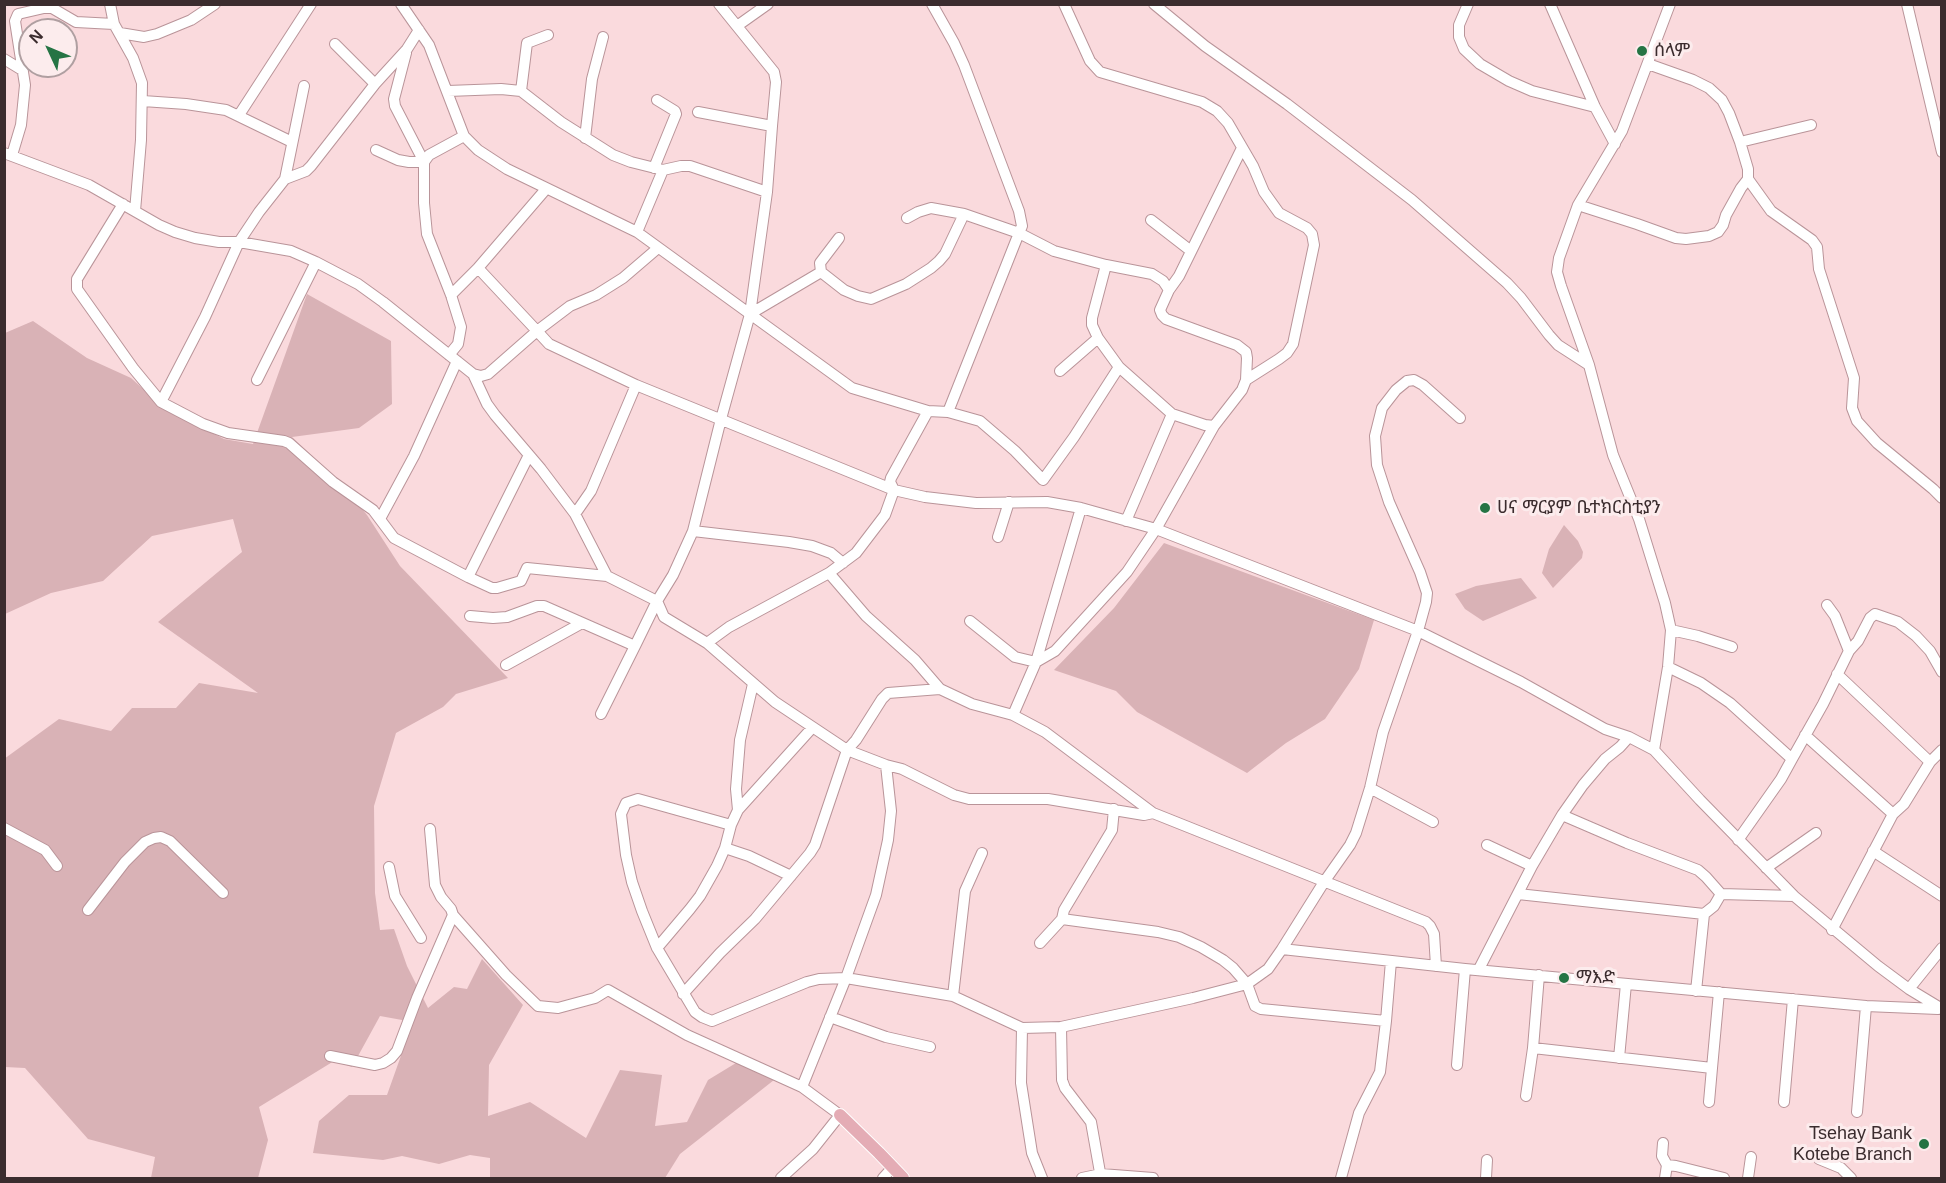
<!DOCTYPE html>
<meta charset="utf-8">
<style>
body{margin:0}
#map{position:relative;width:1946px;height:1183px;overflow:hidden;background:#fadadd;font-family:Helvetica,sans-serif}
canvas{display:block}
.frame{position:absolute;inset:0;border:6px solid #3b2c2e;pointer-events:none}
.north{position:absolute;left:18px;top:18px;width:60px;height:60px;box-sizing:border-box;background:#fceced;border:2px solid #af9fa1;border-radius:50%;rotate:314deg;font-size:16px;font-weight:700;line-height:24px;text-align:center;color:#3b2c2e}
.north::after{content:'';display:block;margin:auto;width:21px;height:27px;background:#257444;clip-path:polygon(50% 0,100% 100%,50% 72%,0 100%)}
</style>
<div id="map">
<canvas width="1946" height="1183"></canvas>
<div class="frame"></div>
<div class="north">N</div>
</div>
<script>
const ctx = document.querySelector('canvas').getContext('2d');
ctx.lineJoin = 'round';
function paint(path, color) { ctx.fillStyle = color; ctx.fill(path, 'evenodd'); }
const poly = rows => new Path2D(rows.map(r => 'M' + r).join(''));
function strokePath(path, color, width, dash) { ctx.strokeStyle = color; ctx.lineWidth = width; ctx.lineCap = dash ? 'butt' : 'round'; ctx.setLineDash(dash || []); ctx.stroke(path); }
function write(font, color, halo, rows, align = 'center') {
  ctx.font = font + ' Helvetica,"Noto Sans Ethiopic",sans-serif'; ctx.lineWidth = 6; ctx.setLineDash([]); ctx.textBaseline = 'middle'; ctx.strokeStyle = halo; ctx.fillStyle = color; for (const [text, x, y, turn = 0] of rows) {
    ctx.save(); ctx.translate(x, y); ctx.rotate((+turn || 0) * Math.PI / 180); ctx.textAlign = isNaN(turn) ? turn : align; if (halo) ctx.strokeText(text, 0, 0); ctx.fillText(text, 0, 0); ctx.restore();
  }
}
const green = poly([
 [307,294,391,341,392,404,359,428,292,437,339,481,367,515,400,566,508,678,456,694,443,707,396,733,374,806,375,893,380,930,394,929,407,966,428,1008,454,987,467,989,482,959,523,1005,489,1065,488,1116,530,1102,586,1138,620,1070,662,1075,655,1126,687,1122,708,1080,736,1063,774,1080,680,1154,665,1178,490,1178,490,1158,470,1155,439,1164,402,1156,383,1160,313,1153,319,1121,349,1095,387,1095,413,1022,380,1016,352,1067,334,1061,259,1107,268,1140,258,1178,151,1178,155,1157,88,1139,25,1068,5,1067,4,759,59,719,111,731,132,708,176,708,199,683,258,693,158,622,242,552,233,519,152,536,103,581,51,593,5,614,5,333,33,321,87,358,131,378,164,408,224,439,253,444],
 [1564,525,1578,541,1583,552,1582,558,1553,588,1542,573,1549,549],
 [1164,543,1374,620,1359,669,1325,719,1286,743,1247,773,1137,712,1116,691,1054,670,1114,608],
 [1521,578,1537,598,1483,621,1465,609,1455,594,1476,586]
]);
const minor = poly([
 [110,4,114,24,133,58,142,83,141,140,135,211],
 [401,4,429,45,464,136,478,150,507,169,637,232,750,314,767,192,772,126],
 [932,4,954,43,964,65,1019,211,1022,226,1019,233,1054,251,1106,265,1152,274,1163,281,1169,290,1160,310,1162,315,1166,319,1237,345,1246,352,1247,358,1246,380,1242,390,1214,426,1205,425,1172,414,1119,367,1074,437,1043,480,1015,451,980,421,948,412,928,411,852,388,750,314,721,419,693,531,673,575,657,601,664,617,707,643,775,702,847,750,886,765,902,769,954,795,969,799,1048,799,1144,815,1153,813],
 [1064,4,1090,61,1100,72,1202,102,1217,111,1228,123,1253,166,1264,192,1279,213,1307,228,1312,234,1314,245,1293,344,1287,353,1279,359,1246,380],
 [1154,4,1205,46,1287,104,1412,200,1507,283,1521,298,1549,335,1558,345,1589,365],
 [1468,4,1459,25,1459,37,1464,49,1480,64,1509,81,1532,91,1595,107],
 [1550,4,1595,107,1615,144],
 [1670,4,1622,131,1578,205,1559,258,1557,272,1561,286,1589,365,1613,455,1639,519,1665,603,1671,630,1668,667,1654,750,1700,800,1794,896,1878,966,1909,989,1942,1009],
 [1907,4,1942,152],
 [737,26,768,4],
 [120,33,144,37,157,34,191,20,215,4],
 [335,44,375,84],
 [4,59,22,70],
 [448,91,501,89,521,91,561,122,613,155,631,162,663,170,681,166,690,166,767,192],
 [521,91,527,43,548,35],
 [143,101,186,104,226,110,292,142],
 [698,112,772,126,776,82,774,72,719,4],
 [239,115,311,4],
 [585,138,592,79,603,37],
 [1740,142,1811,125],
 [376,150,398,160,409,162,424,162,395,106,394,99,406,53],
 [4,153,89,185,159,225,175,232,195,238,219,242,239,242,291,251,316,262,358,284,383,302,473,374,487,404,495,415,541,469,575,514,591,491,636,385],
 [12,155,21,125,25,85,15,21,18,14,44,8,52,8,76,22,114,24],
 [654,168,676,114,675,111,657,100],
 [285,179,306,171,311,166,375,84,407,49,419,30],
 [1748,179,1771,211,1812,240,1817,247,1819,269,1854,378,1852,408,1857,421,1877,443,1933,489,1942,498],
 [123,204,77,279,77,289,133,368,161,402,203,424,228,433,284,441,289,443,333,482,373,510,394,538,468,577],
 [1578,205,1637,224,1676,238,1686,239,1709,236,1718,232,1723,225,1726,215,1741,188,1748,179,1748,169,1740,142,1729,113,1722,100,1709,88,1693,80,1648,64],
 [907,218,918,212,931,208,964,214],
 [1151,220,1191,251],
 [637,232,663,170],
 [1106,265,1092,318,1092,325,1098,338,1119,367],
 [478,268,537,331,570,306,596,295,623,278,658,248],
 [821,272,820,263,839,238],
 [1169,290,1179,276,1242,148],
 [451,295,478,268,546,189],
 [750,314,821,272,844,290,858,296,871,299,906,284,931,268,939,261,945,254,964,214,1019,233,948,412],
 [449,355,458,344,461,327,451,295,427,234,424,203,424,162,429,155,464,136],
 [1060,371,1098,338],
 [473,374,481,376,488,374,537,331,549,344,636,385,894,490,925,497,976,503,1047,502,1081,508,1156,529,1418,631,1521,682,1605,729,1629,737,1654,750],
 [257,380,316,262],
 [161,402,205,317,239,242,259,212,285,179,304,86],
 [529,455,468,577,492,588,497,588,521,581,527,568,607,576],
 [380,519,414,456,457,361],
 [1126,521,1172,414],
 [693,531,789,542,812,546,831,553,843,563],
 [998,537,1009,502],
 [829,573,866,616,915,660,940,689],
 [1827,605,1835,616,1849,651],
 [470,616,493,618,507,617,537,606,544,606,635,646,657,601,607,576,575,514],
 [970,621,1015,657,1036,662,1055,651,1127,572,1156,529,1214,426],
 [1671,630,1698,636,1732,647],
 [707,643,729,627,829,573,856,553,885,515,894,490,890,482,891,478,928,411],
 [506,665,582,623],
 [1668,667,1701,683,1730,703,1792,759,1781,779,1738,840],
 [601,714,635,646],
 [1013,715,1036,662,1081,508],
 [1805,735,1893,814],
 [1792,759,1823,704,1849,651,1858,641,1870,618,1875,614,1898,622,1916,636,1930,651,1942,672],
 [1930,762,1942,750],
 [1370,788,1433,822],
 [1114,809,1112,830,1064,910,1062,919,1158,932,1179,937,1201,947,1223,960,1233,968,1247,984,1255,1006,1261,1009,1386,1021,1380,1072,1359,1113,1341,1178],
 [738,810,812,728],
 [1562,815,1627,843,1698,870,1706,877,1721,894],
 [731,825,638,799,626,803,621,814,626,855,632,882,642,911,657,948,695,1012,702,1017,712,1021,807,982,819,979,846,978,953,996,1022,1028,1021,1083,1032,1153,1042,1178],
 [4,828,45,850,57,866],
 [430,829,435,885,441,897,451,909,453,915,506,975,538,1006,558,1008,595,998,608,990,687,1035,802,1087,840,1115,813,1149,781,1178],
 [1487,845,1532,866],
 [725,848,749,856,791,876],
 [1873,851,1942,896],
 [389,867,395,896,421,938],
 [1766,868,1816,833],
 [1518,894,1704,914,1696,991],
 [88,910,125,862,145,842,154,838,161,837,170,841,223,893],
 [1704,914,1714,906,1721,894,1794,896],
 [1832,930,1893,814,1904,804,1930,762,1837,674],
 [1040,943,1062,919],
 [657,948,690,909,700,896,717,866,725,848,731,825,738,810,736,789,740,740,753,684],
 [1282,949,1324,882,1350,845,1356,833,1370,788,1383,732,1418,631,1426,602,1427,593,1420,572,1389,502,1377,465,1375,436,1382,408,1396,390,1407,381,1414,380,1423,385,1460,418],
 [1479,969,1532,866,1562,815,1583,785,1605,759,1620,747,1629,737],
 [1909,989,1942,948],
 [683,994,720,953,755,919,810,853,815,845,847,750,856,740,882,699,888,693,940,689,972,704,1013,715,1045,732,1153,813,1426,922,1430,926,1434,934,1436,966],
 [953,996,965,891,982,853],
 [1866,1006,1938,1009],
 [830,1017,886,1037,930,1047],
 [1386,1021,1391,961],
 [1061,1027,1193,998,1247,984,1268,969,1282,949,1465,969,1866,1006,1857,1112],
 [1022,1028,1061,1027,1062,1080,1065,1088,1091,1122,1101,1178],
 [1533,1048,1712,1068,1709,1102],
 [330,1056,375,1065,383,1063,391,1058,397,1051,417,998,453,915],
 [1619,1058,1626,984],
 [1457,1065,1465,969],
 [1712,1068,1719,992],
 [802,1087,846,978,876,895,888,840,891,811,886,765],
 [1526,1096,1533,1048,1539,975],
 [1784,1102,1793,999],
 [1663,1143,1662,1156,1667,1165,1665,1178],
 [1819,1159,1841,1168,1851,1178],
 [1667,1165,1676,1166,1724,1178],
 [883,1178,893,1167],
 [1082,1178,1101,1174,1153,1178],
 [1486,1178,1487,1160],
 [1748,1178,1751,1157]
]);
const major = poly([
 [840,1115,879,1153,903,1178]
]);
const markers = [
 [1642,51,6,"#257444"],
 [1485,508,6,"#257444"],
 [1564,978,6,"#257444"],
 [1924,1144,6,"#257444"]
];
const poiNames = [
 ["ሰላም",1654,51],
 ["ሀና ማርያም ቤተክርስቲያን",1497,508],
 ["ማእድ",1576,978],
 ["Tsehay Bank",1912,1134,"right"],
 ["Kotebe Branch",1912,1155,"right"]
];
paint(green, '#d9b2b6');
strokePath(minor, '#b99499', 12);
strokePath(major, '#fff', 14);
strokePath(minor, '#fff', 10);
strokePath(major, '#e4acb5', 12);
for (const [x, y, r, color] of markers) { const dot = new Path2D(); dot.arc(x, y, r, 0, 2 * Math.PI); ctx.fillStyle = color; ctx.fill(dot); strokePath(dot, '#fceced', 2); }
write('18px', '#3b2c2e', '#fceced', poiNames, 'left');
</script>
